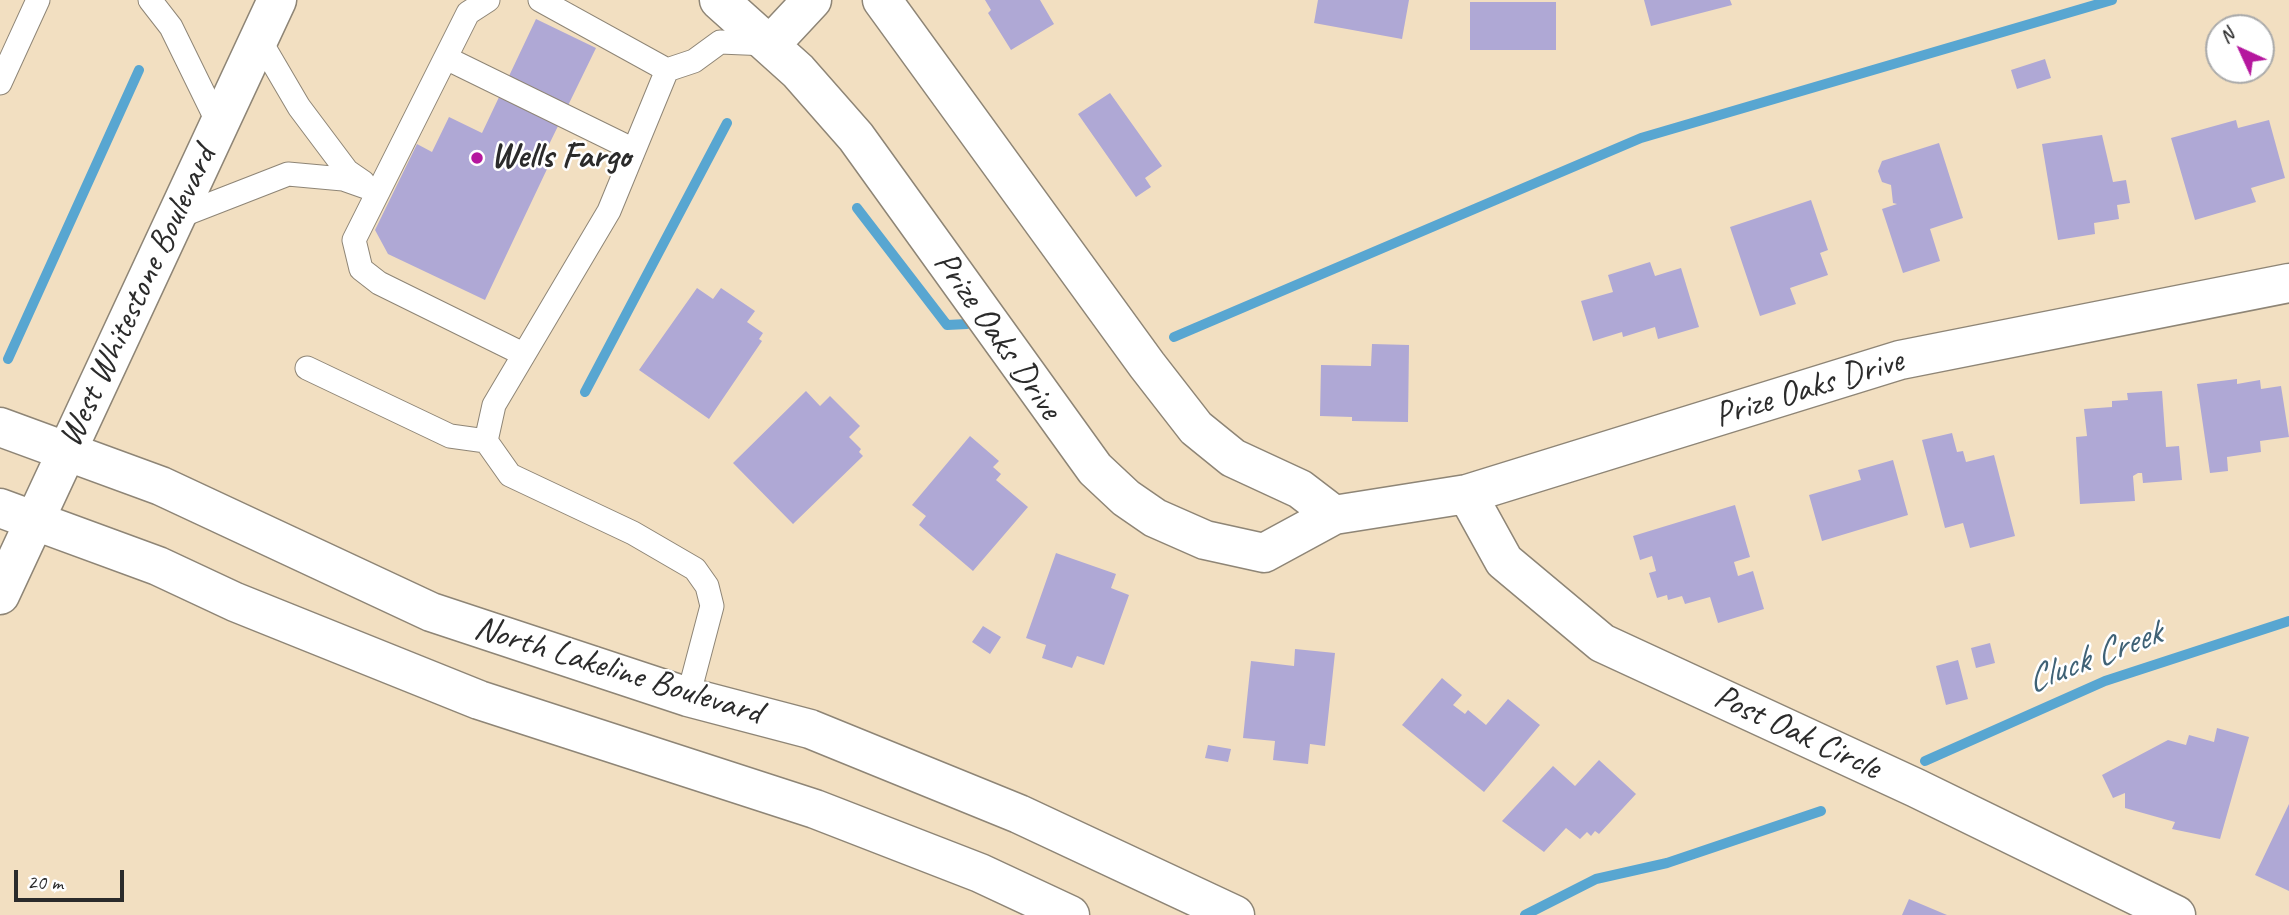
<!DOCTYPE html>
<style>
body{margin:0}
#map{position:relative;width:2289px;height:915px;overflow:hidden;background:#f2dfc1;font-family:Caveat,sans-serif}
canvas{display:block}
.north{position:absolute;left:2205px;top:14px;width:70px;height:70px;box-sizing:border-box;background:#fff;border:2px solid #aaa;border-radius:50%;rotate:315deg;font-size:19px;font-weight:700;line-height:28px;text-align:center;color:#2b2b2b}
.north::after{content:'';display:block;margin:auto;width:24px;height:32px;background:#b5179e;clip-path:polygon(50% 0,100% 100%,50% 72%,0 100%)}
.scale{position:absolute;left:14px;top:870px;width:110px;height:32px;box-sizing:border-box;border:4px solid #2b2b2b;border-top:0;padding-left:9px;font-size:21px;line-height:24px;white-space:nowrap;color:#2b2b2b;-webkit-text-stroke:5px #fff;paint-order:stroke}
</style>
<div id="map">
<canvas width="2289" height="915"></canvas>
<div class="north">N</div>
<div class="scale">20 m</div>
</div>
<script>
const ctx = document.querySelector('canvas').getContext('2d');
ctx.lineJoin = 'round';
const poly = rows => new Path2D(rows.map(r => 'M' + r).join(''));
function strokePath(path, color, width, dash) { ctx.strokeStyle = color; ctx.lineWidth = width; ctx.lineCap = dash ? 'butt' : 'round'; ctx.setLineDash(dash || []); ctx.stroke(path); }
function paint(path, color) { ctx.fillStyle = color; ctx.fill(path, 'evenodd'); }
function write(font, color, halo, rows, align = 'center') {
  ctx.font = font + ' Caveat,sans-serif'; ctx.lineWidth = 5; ctx.setLineDash([]); ctx.textBaseline = 'middle'; ctx.strokeStyle = halo; ctx.fillStyle = color; for (const [text, x, y, turn = 0] of rows) {
    ctx.save(); ctx.translate(x, y); ctx.rotate((+turn || 0) * Math.PI / 180); ctx.textAlign = isNaN(turn) ? turn : align; if (halo) ctx.strokeText(text, 0, 0); ctx.fillText(text, 0, 0); ctx.restore();
  }
}
const stream = poly([
 [857,208,947,325,967,324],
 [1174,337,1641,138,2112,0],
 [8,359,139,70],
 [585,392,727,123],
 [1925,761,2105,681,2289,621],
 [1525,915,1596,879,1667,863,1821,811]
]);
const building = poly([
 [985,0,1040,0,1054,24,1011,50,988,13,991,10],
 [1318,0,1409,0,1402,39,1314,23],
 [1644,0,1730,0,1732,5,1651,26],
 [1470,2,1556,2,1556,50,1470,50],
 [536,19,596,48,540,163,548,167,485,300,388,254,375,230,417,144,432,152,449,117,482,133],
 [2045,59,2051,78,2017,89,2011,70],
 [1110,93,1162,166,1145,178,1151,187,1136,197,1078,114],
 [2236,120,2238,128,2269,120,2285,178,2251,188,2256,202,2195,220,2171,138],
 [2102,135,2113,182,2126,180,2130,203,2117,205,2119,219,2094,223,2095,234,2058,240,2042,144],
 [1939,143,1963,218,1930,229,1940,261,1903,273,1882,209,1897,204,1893,203,1891,185,1882,182,1878,171,1882,161],
 [1811,200,1828,250,1820,253,1828,275,1790,288,1796,304,1760,316,1730,227],
 [1650,262,1655,276,1681,268,1699,327,1658,339,1655,327,1623,337,1622,332,1593,341,1581,301,1613,292,1608,275],
 [697,288,713,299,721,288,755,311,747,322,763,333,759,339,762,341,709,419,639,370],
 [1372,344,1409,345,1408,422,1352,421,1352,417,1320,416,1321,365,1371,366],
 [2237,379,2237,384,2260,380,2261,389,2281,386,2289,437,2260,441,2261,452,2227,457,2228,471,2210,473,2197,384],
 [806,391,820,406,830,396,860,426,849,437,861,449,859,452,863,456,793,524,733,463],
 [2162,391,2166,447,2179,446,2182,480,2143,483,2142,473,2138,473,2133,476,2135,501,2080,504,2076,437,2087,436,2084,409,2112,407,2112,401,2128,400,2127,393],
 [1952,433,1957,452,1963,451,1966,462,1994,455,2015,536,1970,548,1963,523,1945,528,1922,440],
 [970,436,999,461,993,467,1001,474,996,480,1028,507,973,571,919,525,926,516,912,505],
 [1893,460,1908,515,1822,541,1809,495,1861,480,1858,470],
 [1735,505,1750,557,1734,562,1738,576,1753,571,1764,609,1718,623,1710,597,1685,604,1682,596,1668,600,1667,595,1657,598,1649,573,1656,571,1652,556,1640,560,1633,536],
 [1056,553,1116,574,1111,588,1129,595,1104,665,1077,656,1072,668,1042,658,1046,645,1026,638],
 [983,626,1001,637,990,654,972,642],
 [1990,643,1995,663,1976,668,1971,648],
 [1295,649,1335,653,1325,746,1310,744,1308,764,1273,760,1275,741,1243,738,1251,661,1294,666],
 [1958,660,1968,699,1946,705,1936,666],
 [1442,678,1462,695,1453,705,1465,714,1468,710,1486,725,1508,699,1540,725,1484,792,1402,725],
 [2217,728,2249,737,2220,839,2172,829,2175,822,2125,808,2125,793,2113,798,2102,775,2168,740,2186,745,2189,735,2214,742],
 [1208,745,1231,749,1228,762,1205,758],
 [1599,760,1636,794,1599,834,1595,831,1591,836,1587,832,1580,839,1566,828,1544,852,1502,821,1553,766,1575,786],
 [2289,804,2289,891,2255,875],
 [1909,899,1947,915,1902,915]
]);
const service = poly([
 [150,0,171,27,218,123],
 [488,0,468,13,354,240,361,269,379,283,523,354],
 [540,0,667,70,609,211,494,405,486,441,510,475,633,533,695,569,707,586,712,606,688,697],
 [258,37,299,107,347,171,363,182],
 [446,58,634,150],
 [667,70,694,61,720,42,768,44],
 [0,83,38,0],
 [175,218,288,174,343,179,377,191],
 [307,368,450,436,486,441]
]);
const minor = poly([
 [719,0,798,71,856,137,1095,469,1126,498,1155,518,1205,540,1264,553,1334,515,1467,494,1900,360,2289,283],
 [882,0,1147,365,1196,428,1233,458,1300,489,1334,515],
 [771,44,812,0],
 [1467,494,1504,561,1602,643,1916,788,2176,915]
]);
const secondary = poly([
 [0,427,161,486,431,612,688,697,810,729,1019,814,1235,915],
 [0,508,158,566,235,602,479,700,815,809,980,873,1070,915],
 [0,595,277,0]
]);
const markers = [
 [477,158,7,"#b5179e"]
];
const poiNames = [
 ["Wells Fargo",491,158]
];
const streetNames = [
 ["West Whitestone Boulevard",138,297,-65],
 ["Prize Oaks Drive",997,336,55],
 ["Prize Oaks Drive",1809,389,-17],
 ["North Lakeline Boulevard",618,671,17],
 ["Post Oak Circle",1797,733,25]
];
const waterNames = [
 ["Cluck Creek",2094,658,-21]
];
strokePath(stream, '#58a6d1', 10);
paint(building, '#afa8d5');
strokePath(service, '#8e8576', 25);
strokePath(minor, '#8e8576', 41);
strokePath(secondary, '#8e8576', 41);
strokePath(service, '#fff', 23);
strokePath(minor, '#fff', 38);
strokePath(secondary, '#fff', 38);
for (const [x, y, r, color] of markers) { const dot = new Path2D(); dot.arc(x, y, r, 0, 2 * Math.PI); ctx.fillStyle = color; ctx.fill(dot); strokePath(dot, '#fff', 2.5); }
write('bold 35px', '#2b2b2b', '#fff', poiNames, 'left');
write('35px', '#2b2b2b', '#fff', streetNames);
write('italic 37px', '#3f6276', '#fff', waterNames);
</script>
